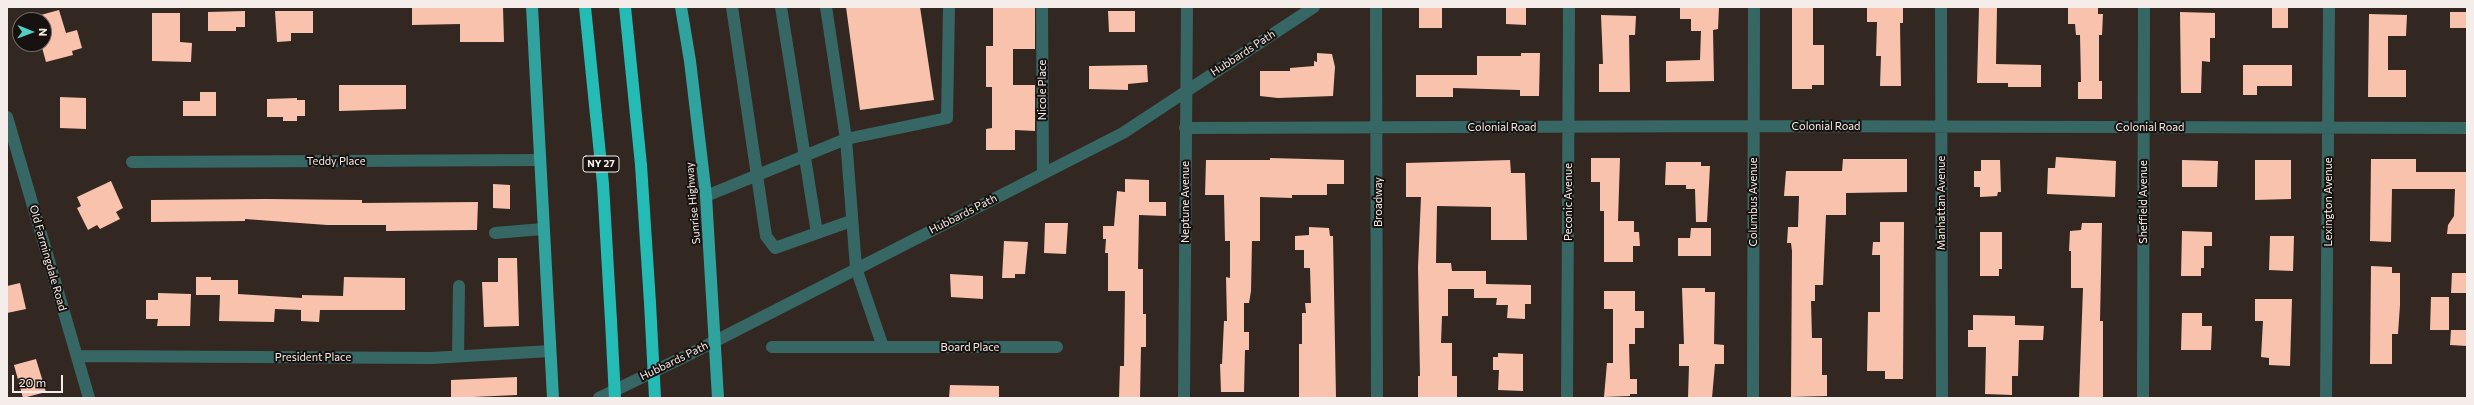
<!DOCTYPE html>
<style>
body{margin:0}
#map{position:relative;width:2474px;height:405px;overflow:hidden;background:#332722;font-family:Commissioner,sans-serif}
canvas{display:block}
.frame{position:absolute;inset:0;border:8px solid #f5ede9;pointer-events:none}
.north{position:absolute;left:12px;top:12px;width:40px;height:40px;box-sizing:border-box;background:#17120f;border:1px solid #706a66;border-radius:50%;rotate:91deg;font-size:11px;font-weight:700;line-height:16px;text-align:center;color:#f5ede9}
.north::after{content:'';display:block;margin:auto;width:14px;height:18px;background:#54cdc7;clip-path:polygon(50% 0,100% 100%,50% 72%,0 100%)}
.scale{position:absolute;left:12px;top:375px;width:51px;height:18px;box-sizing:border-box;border:2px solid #f5ede9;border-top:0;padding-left:5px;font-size:12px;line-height:14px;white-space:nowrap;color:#f5ede9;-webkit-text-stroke:3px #17120f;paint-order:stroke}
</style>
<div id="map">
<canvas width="2474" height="405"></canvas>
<div class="frame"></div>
<div class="north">N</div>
<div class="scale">20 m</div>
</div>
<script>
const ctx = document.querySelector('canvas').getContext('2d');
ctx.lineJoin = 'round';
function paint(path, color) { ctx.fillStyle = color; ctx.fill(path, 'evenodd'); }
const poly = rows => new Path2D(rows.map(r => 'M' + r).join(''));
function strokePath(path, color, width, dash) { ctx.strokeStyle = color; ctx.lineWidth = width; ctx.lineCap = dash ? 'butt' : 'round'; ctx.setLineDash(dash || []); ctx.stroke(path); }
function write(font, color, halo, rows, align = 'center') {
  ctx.font = font + ' Commissioner,sans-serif'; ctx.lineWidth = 4; ctx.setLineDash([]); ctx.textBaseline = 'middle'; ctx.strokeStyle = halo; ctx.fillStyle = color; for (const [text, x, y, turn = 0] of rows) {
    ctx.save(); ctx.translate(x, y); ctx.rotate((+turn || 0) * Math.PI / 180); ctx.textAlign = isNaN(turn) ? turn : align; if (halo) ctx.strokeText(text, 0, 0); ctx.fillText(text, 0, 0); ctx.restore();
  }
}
const building = poly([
 [412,7,503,7,504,42,460,42,460,24,412,25],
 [846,7,920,7,934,100,860,110],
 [993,7,1035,7,1035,49,1013,49,1013,85,1035,85,1035,131,1015,130,1015,150,986,150,986,129,992,128,992,87,986,87,986,46,993,46],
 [1419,7,1442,7,1442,28,1419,28],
 [1506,7,1526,7,1526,25,1506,24],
 [1680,7,1719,7,1718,29,1713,30,1714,81,1666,82,1666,61,1700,60,1701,31,1691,31,1691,19,1680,19],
 [1792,7,1813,7,1813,45,1824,45,1824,85,1812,85,1812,89,1792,89],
 [1867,7,1903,7,1903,23,1900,23,1901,86,1880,86,1881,56,1876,56,1877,22,1867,22],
 [1979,7,1997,7,1996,64,2041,65,2041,87,2008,87,2008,83,1977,83],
 [2068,7,2098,7,2098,14,2103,14,2102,35,2099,35,2099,81,2102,81,2102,99,2078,99,2078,82,2081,82,2080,35,2076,35,2075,24,2068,24],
 [2272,7,2288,7,2288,28,2272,28],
 [59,10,66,33,77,30,82,48,72,51,73,55,46,62,41,44,44,44,44,20,38,20,37,16],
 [245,11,245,27,236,27,236,31,208,31,208,12],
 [275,11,313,11,313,33,291,33,291,41,277,42],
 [1108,11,1135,11,1135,32,1109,32],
 [2180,12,2215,13,2215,38,2210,38,2210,62,2202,61,2201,93,2181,93],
 [2450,12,2467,12,2467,28,2450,28],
 [152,13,180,13,180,42,192,43,191,62,152,61],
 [2369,14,2407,15,2406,36,2388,36,2388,70,2406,70,2406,97,2368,97],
 [1601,15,1636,16,1635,35,1629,35,1630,92,1599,92,1599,64,1603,64],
 [1317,53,1332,54,1335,67,1333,96,1278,98,1260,96,1260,71,1290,71,1290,68,1314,66,1314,61,1317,62],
 [1521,53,1540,53,1539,96,1520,96,1520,90,1453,88,1453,97,1416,97,1416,75,1477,75,1477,56,1521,56],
 [1147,65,1148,82,1128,84,1128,90,1089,89,1089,66],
 [2243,65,2292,65,2292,86,2257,86,2257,95,2243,95],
 [339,85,406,85,406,109,339,111],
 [200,92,216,92,216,116,183,116,183,101,200,101],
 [60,97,86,98,86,129,60,128],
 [297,98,297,100,305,100,305,116,297,116,297,121,283,121,283,117,267,117,267,99],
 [2056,157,2116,161,2115,197,2047,194,2048,168,2055,168],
 [1270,158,1344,160,1344,184,1327,184,1327,195,1292,195,1292,198,1260,197,1260,241,1252,241,1251,291,1249,303,1244,303,1244,332,1249,332,1249,350,1245,350,1244,392,1221,392,1220,364,1222,364,1224,321,1227,321,1226,277,1230,278,1230,241,1225,241,1224,195,1205,195,1206,160,1270,160],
 [1591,158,1620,158,1618,221,1634,221,1634,232,1639,232,1640,246,1633,246,1633,262,1604,262,1604,211,1600,211,1600,182,1591,182],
 [1843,159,1907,159,1907,192,1846,193,1846,215,1826,215,1823,285,1815,285,1815,301,1811,301,1812,338,1822,338,1822,375,1827,375,1827,396,1791,397,1792,251,1791,243,1787,243,1788,227,1798,227,1799,196,1784,196,1786,171,1842,171],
 [2371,159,2416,159,2416,172,2467,172,2467,234,2447,234,2448,225,2454,216,2455,189,2392,189,2391,242,2370,241],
 [1510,160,1511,173,1525,173,1527,240,1491,240,1491,207,1437,206,1436,263,1451,263,1452,271,1486,271,1486,284,1531,285,1531,304,1525,304,1525,319,1507,318,1508,305,1496,305,1497,298,1474,298,1474,289,1448,289,1448,316,1442,316,1441,343,1452,343,1452,376,1457,376,1457,398,1418,398,1418,376,1420,376,1418,267,1421,197,1406,197,1406,163],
 [1981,160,2000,160,2001,192,1998,192,1997,196,1980,197,1980,187,1974,187,1974,171,1981,171],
 [2182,160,2218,161,2217,187,2182,187],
 [2255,160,2291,160,2291,199,2255,200],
 [1666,162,1701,162,1701,166,1710,166,1707,222,1696,222,1695,189,1686,189,1686,185,1665,185],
 [1125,179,1149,180,1149,202,1166,202,1166,216,1139,215,1138,269,1143,269,1143,314,1146,314,1146,347,1141,347,1140,398,1119,398,1120,366,1124,366,1125,291,1108,291,1108,253,1105,253,1106,239,1103,239,1103,226,1114,226,1117,191,1125,192],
 [111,181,123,208,116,212,120,219,100,229,97,225,88,230,77,208,81,206,77,197],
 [493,184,510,185,510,209,493,208],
 [266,199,362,200,362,203,478,202,477,230,386,231,386,225,327,225,245,219,245,221,151,222,151,200],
 [1880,222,1904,222,1903,379,1885,379,1885,371,1867,371,1868,312,1880,312,1880,255,1872,255,1873,242,1880,242],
 [1045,223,1068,223,1066,254,1044,253],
 [2082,223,2102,223,2100,321,2103,321,2103,398,2079,398,2083,288,2071,288,2071,251,2069,251,2070,231,2081,230],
 [1309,227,1329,228,1330,236,1333,236,1336,398,1299,398,1299,344,1302,344,1302,313,1306,313,1305,303,1311,303,1310,268,1304,268,1304,250,1295,250,1295,236,1309,235],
 [1691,228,1711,228,1711,256,1678,256,1678,238,1690,238],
 [2182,231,2212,232,2212,246,2204,246,2204,268,2201,268,2201,276,2181,276],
 [1980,232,2002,232,2002,269,1999,269,1999,276,1980,276],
 [2270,236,2294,236,2293,271,2269,270],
 [1004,241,1028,242,1025,274,1015,274,1015,278,1002,278],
 [498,258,517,258,519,326,484,327,482,282,498,282],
 [2371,266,2392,267,2392,273,2400,273,2400,305,2398,334,2392,334,2392,364,2370,364],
 [2452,273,2467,273,2467,293,2451,293],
 [950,274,983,276,983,299,951,297],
 [196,277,211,277,211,280,238,280,238,294,302,298,302,295,343,296,344,277,405,278,405,310,320,310,319,322,318,322,301,321,301,310,275,309,274,322,219,321,220,295,196,295],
 [20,283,26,309,7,313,7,286],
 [1682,288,1705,288,1705,292,1715,292,1714,344,1724,345,1724,364,1715,364,1712,398,1688,398,1689,366,1679,366,1679,344,1684,344],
 [1604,291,1635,291,1635,311,1644,311,1644,328,1635,328,1635,344,1629,344,1630,379,1637,379,1637,394,1630,394,1630,396,1604,397,1607,363,1613,363,1613,309,1604,309],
 [158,293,191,294,190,326,157,326,158,319,146,319,146,300,158,300],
 [2431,297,2449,297,2449,330,2430,330],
 [2255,299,2292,299,2290,366,2269,365,2269,358,2261,357,2263,321,2255,321],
 [2182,313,2202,313,2202,326,2212,326,2211,350,2181,350],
 [1973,315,2015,316,2015,325,2044,326,2043,340,2019,340,2018,376,2012,376,2012,395,1985,394,1986,347,1968,347,1968,330,1973,330],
 [2451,330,2467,330,2467,346,2450,345],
 [1498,353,1523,354,1523,391,1498,390,1499,370,1493,370,1493,357,1498,357],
 [36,359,46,392,23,398,14,365],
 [517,377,517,395,451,398,451,380],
 [950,385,999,386,999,398,949,398]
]);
const minor = poly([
 [732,7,766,236,775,248,851,221],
 [781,7,817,233],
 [826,7,846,139,856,268,883,347],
 [1042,7,1043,173],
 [1376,7,1377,398],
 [1941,7,1942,398],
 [7,117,89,398],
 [1185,128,1753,126,2467,128],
 [132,162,540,160],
 [706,196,846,139,947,118,949,7],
 [495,233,543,229],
 [772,347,1057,347],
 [77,356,432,358,550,351],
 [458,356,459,286],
 [599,398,688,355,1123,133,1314,7],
 [1184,398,1187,7],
 [1567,398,1569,7],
 [1753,398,1754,7],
 [2143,398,2144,7],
 [2326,398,2329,7]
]);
const major = poly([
 [532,7,553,398],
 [681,7,690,61,706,196,718,398]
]);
const highway = poly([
 [585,7,603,184,611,321],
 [625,7,641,165,650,303]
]);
const highwayBridge = poly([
 [650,303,655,398],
 [611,321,615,398]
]);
const shields = [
 [601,164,36]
];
const shieldNames = [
 ["NY 27",601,164]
];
const streetNames = [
 ["Hubbards Path",1243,53,-33],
 ["Nicole Place",1042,90,-90],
 ["Colonial Road",1826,126],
 ["Colonial Road",1502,127],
 ["Colonial Road",2150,127],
 ["Teddy Place",336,161],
 ["Neptune Avenue",1185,202,-90],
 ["Broadway",1378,202,-90],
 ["Peconic Avenue",1568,202,-90],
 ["Columbus Avenue",1753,202,-90],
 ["Sheffield Avenue",2143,202,-90],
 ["Lexington Avenue",2328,202,-90],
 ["Sunrise Highway",693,203,-95],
 ["Manhattan Avenue",1941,203,-90],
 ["Hubbards Path",963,214,-27],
 ["Old Farmingdale Road",48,258,74],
 ["Board Place",970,347],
 ["President Place",313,357],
 ["Hubbards Path",674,361,-26]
];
paint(building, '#f9c2ac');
strokePath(minor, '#376765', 12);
strokePath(major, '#30a39e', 12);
strokePath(highway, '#24bbb5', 12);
strokePath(highwayBridge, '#24bbb5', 12);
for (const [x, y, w] of shields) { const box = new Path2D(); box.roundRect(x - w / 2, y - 8, w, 16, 3); ctx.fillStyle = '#17120f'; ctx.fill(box); strokePath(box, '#f5ede9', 1); }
write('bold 10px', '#f5ede9', null, shieldNames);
write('11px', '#f5ede9', '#17120f', streetNames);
</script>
